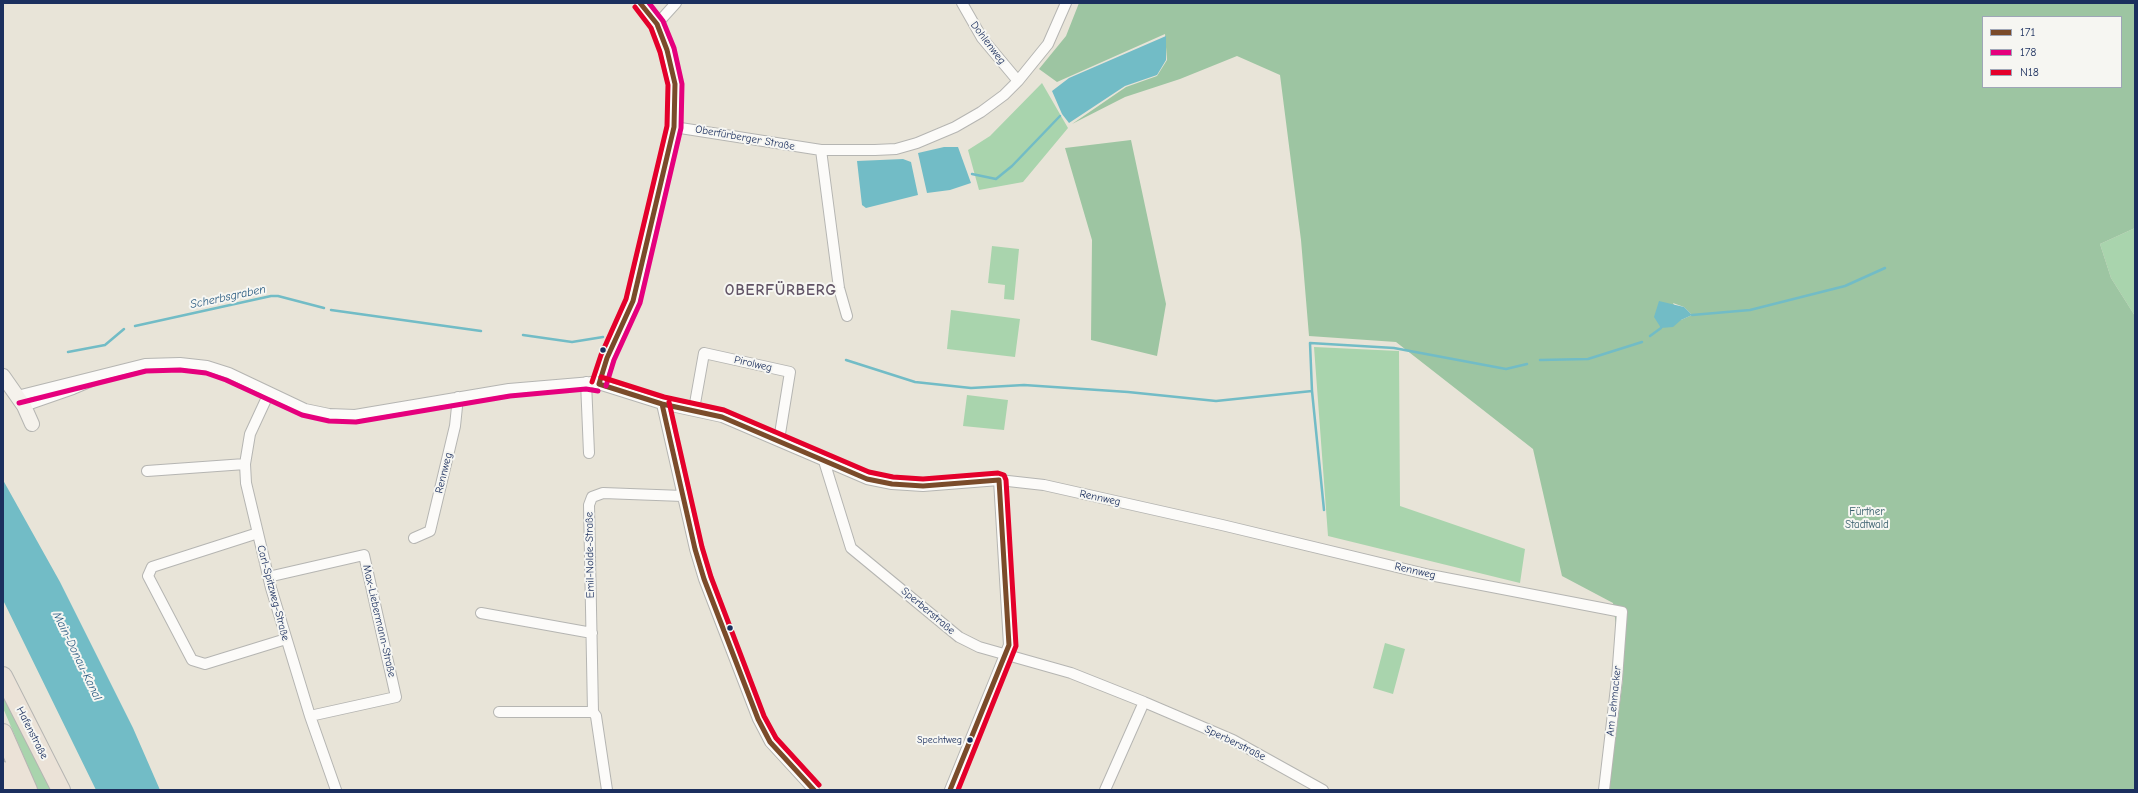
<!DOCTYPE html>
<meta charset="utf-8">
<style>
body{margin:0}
#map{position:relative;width:2138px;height:793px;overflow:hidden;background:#e8e4d8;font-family:"Comic Neue",sans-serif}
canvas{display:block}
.frame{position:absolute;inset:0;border:4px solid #1b2f5e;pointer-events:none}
.legend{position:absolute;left:1982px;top:16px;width:140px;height:72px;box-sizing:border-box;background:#f6f6f2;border:1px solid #9ea6b7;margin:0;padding:5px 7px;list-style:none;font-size:12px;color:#1b2f5e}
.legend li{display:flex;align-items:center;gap:8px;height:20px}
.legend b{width:20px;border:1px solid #9ea6b7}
</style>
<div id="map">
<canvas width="2138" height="793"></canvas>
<div class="frame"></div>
<ul class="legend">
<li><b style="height:5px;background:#7a4b2a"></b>171</li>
<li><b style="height:5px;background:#e5007d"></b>178</li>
<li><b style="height:5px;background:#e4002b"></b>N18</li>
</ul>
</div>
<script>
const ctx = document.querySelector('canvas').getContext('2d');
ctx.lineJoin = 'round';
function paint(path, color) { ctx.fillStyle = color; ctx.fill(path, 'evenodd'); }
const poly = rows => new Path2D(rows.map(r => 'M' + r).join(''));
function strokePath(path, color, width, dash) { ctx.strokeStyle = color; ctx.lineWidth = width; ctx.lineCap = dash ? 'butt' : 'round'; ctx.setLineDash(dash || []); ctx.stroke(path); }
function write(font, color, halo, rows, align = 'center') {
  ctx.font = font + ' "Comic Neue",sans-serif'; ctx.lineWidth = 4; ctx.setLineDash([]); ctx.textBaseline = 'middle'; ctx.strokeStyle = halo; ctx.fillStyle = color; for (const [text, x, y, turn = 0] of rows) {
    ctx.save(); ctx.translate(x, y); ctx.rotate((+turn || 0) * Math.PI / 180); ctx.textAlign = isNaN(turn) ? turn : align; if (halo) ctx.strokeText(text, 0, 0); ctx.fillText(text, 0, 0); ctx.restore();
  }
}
const green = poly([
 [1042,83,1068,128,1023,182,979,190,968,150,990,136],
 [2135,228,2135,316,2111,278,2100,244],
 [992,246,1019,249,1014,300,1004,299,1005,285,988,283],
 [951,310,1020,319,1015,357,947,349],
 [1314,347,1399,351,1400,506,1525,549,1520,583,1328,536],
 [967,395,1008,400,1004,430,963,426],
 [1385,643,1405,649,1393,694,1373,688],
 [3,691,53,790,38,790,3,708]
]);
const forest = poly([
 [1079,3,2135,3,2135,228,2100,244,2111,278,2135,316,2135,790,1609,790,1623,678,1613,603,1562,576,1533,449,1396,342,1309,336,1301,240,1280,75,1237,56,1180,79,1125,97,1072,124,1126,87,1157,76,1167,60,1165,34,1057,82,1039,69,1066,36],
 [1983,17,2121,17,2121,87,1983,87],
 [1673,303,1684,307,1692,315,1681,320],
 [1131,140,1166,304,1157,356,1091,340,1092,240,1065,148]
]);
const water = poly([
 [1166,36,1166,60,1157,75,1125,86,1069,123,1062,114,1052,91,1069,78],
 [944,147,958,147,971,183,950,190,927,193,918,153],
 [903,159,911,162,918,195,866,208,862,205,857,161],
 [1659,301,1684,307,1692,315,1681,320,1673,327,1661,328,1654,317],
 [3,480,60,582,133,728,160,790,96,790,3,600]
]);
const stream = poly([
 [972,174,996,179,1012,166,1060,116],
 [331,310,481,331],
 [1692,315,1750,310,1845,286,1885,268],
 [135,326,271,296,278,296,324,308],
 [523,335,572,342,603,337],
 [1650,336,1661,328],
 [68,352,105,345,124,329],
 [846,360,915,382,971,388,1024,385,1128,392,1216,401,1312,391,1310,343,1394,348,1506,369,1527,364],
 [1540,360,1588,359,1642,342],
 [1312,391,1324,510]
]);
const street = poly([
 [962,3,982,38,1018,81],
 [657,24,676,3],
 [674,127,821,150,875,150,896,149,917,143,955,127,981,112,1004,95,1018,81,1048,44,1066,3],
 [821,150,839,288,847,316],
 [586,382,589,453],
 [599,384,607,358,633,301,674,127,675,84,667,50,657,24,640,3],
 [269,393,250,434,245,464,246,483,271,588,310,716,336,790],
 [17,396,145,364,180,363,207,366,229,373,305,409,329,414,355,415,509,389,592,382,662,404,722,417,867,479,892,484,923,486,999,480,1044,485,1222,525,1430,575,1622,612,1617,679,1604,790],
 [662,404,695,549,704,579,758,719,770,742,814,790],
 [24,406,73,389,92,381],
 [694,409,704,353,790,372,779,440],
 [824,461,851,548,959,637,979,647,1071,673,1144,702,1233,740,1323,790],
 [147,471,245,464],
 [258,533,152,567,148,576,192,660,205,664,286,639],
 [414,538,430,531,455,426,458,397],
 [268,577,364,555,396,697,310,716],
 [481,613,592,633],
 [499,712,593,712],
 [607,790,596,716,593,712,589,505,592,497,603,493,683,496],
 [950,790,1009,645,999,480],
 [1105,790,1144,702]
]);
const secondary = poly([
 [3,376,24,406,32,424]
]);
const highway = poly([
 [3,676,61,790],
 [3,733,28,790],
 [3,771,10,790]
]);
const bus1 = poly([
 [599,384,662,404,722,417,867,479,892,484,923,486,999,480],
 [599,384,607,358,633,301,674,127,675,84,667,50,657,24,640,3],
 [662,404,695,549,704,579,758,719,770,742,814,790],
 [950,790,1009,645,999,480]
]);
const bus2 = poly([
 [606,386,614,360,640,303,681,128,682,84,674,48,663,21,649,3],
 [19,403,146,371,180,370,206,373,226,380,302,415,329,421,356,422,510,396,586,389,598,391]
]);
const bus3 = poly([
 [601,377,664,397,724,410,869,472,893,477,923,479,998,473,1004,475,1006,480,1016,646,958,790],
 [592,382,601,355,626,299,667,126,668,85,660,52,651,28,635,7],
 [669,402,702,547,711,577,764,716,776,738,819,785]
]);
const markers = [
 [603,350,3.5,"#1b2f5e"],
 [730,628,3.5,"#1b2f5e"],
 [970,740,3.5,"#1b2f5e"]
];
const busNames = [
 ["Spechtweg",962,740]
];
const streetNames = [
 ["Dohlenweg",988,43,53],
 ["Oberfürberger Straße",745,138,10],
 ["Pirolweg",753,364,13],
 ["Rennweg",444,473,-76],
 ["Rennweg",1100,498,12],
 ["Emil-Nolde-Straße",590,555,-91],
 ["Rennweg",1415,571,13],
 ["Carl-Spitzweg-Straße",273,593,75],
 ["Sperberstraße",928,611,40],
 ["Max-Liebermann-Straße",379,621,77],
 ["Am Lehmacker",1614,701,-84],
 ["Hafenstraße",32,733,63],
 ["Sperberstraße",1235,743,26]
];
const parkNames = [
 ["Fürther",1867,512],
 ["Stadtwald",1867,525]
];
const waterNames = [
 ["Scherbsgraben",228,297,-12],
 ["Main-Donau-Kanal",77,656,64]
];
const districtNames = [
 ["OBERFÜRBERG",781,291]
];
paint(green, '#a9d4ad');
paint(forest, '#9dc5a2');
paint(water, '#72bcc6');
strokePath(stream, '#72bcc6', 2.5);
strokePath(street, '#b5b5b2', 12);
strokePath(secondary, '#b5b5b2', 16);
strokePath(highway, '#b5b5b2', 20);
strokePath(street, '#fcfbf9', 10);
strokePath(secondary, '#f5f2ec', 14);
strokePath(highway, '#ebe2d7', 18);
strokePath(bus1, '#7a4b2a', 5);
strokePath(bus2, '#e5007d', 5);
strokePath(bus3, '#e4002b', 5);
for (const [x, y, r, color] of markers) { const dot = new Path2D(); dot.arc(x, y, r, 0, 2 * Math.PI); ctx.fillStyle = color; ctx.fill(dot); strokePath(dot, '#f6f6f2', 1.5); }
write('10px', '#1b2f5e', '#f6f6f2', busNames, 'right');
write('11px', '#1b2f5e', '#f6f6f2', streetNames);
write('11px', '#365d6b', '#f6f6f2', parkNames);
write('italic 12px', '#285a80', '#f6f6f2', waterNames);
ctx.letterSpacing = '1px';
write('bold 15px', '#615365', '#f6f6f2', districtNames);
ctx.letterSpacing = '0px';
</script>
